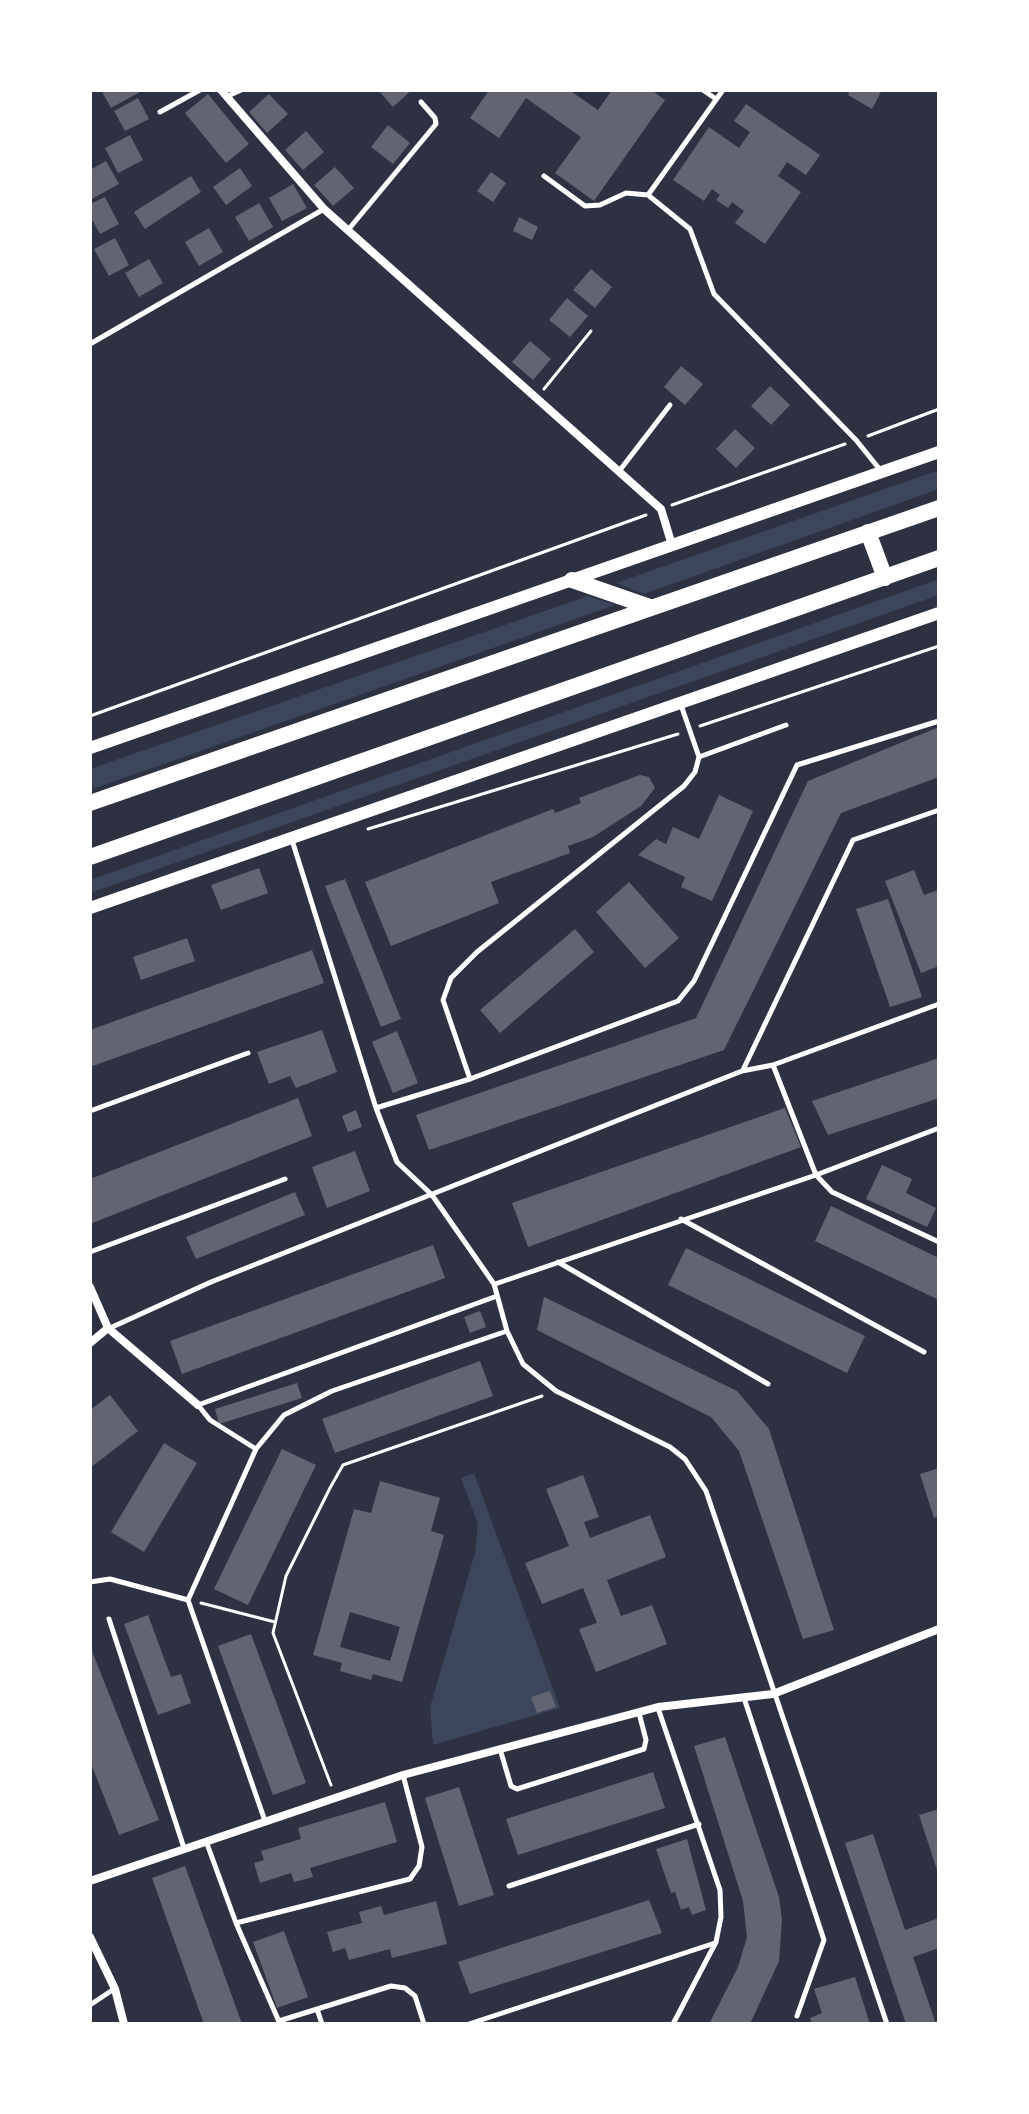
<!DOCTYPE html>
<style>
body{margin:0}
#map{position:relative;width:1029px;height:2114px;overflow:hidden;background:#2d3142;font-family:Helvetica,sans-serif}
canvas{display:block}
.frame{position:absolute;inset:0;border:92px solid #fff;pointer-events:none}
</style>
<div id="map">
<canvas width="1029" height="2114"></canvas>
<div class="frame"></div>
</div>
<script>
const ctx = document.querySelector('canvas').getContext('2d');
ctx.lineJoin = 'round';
function paint(path, color) { ctx.fillStyle = color; ctx.fill(path, 'evenodd'); }
const poly = rows => new Path2D(rows.map(r => 'M' + r).join(''));
function strokePath(path, color, width, dash) { ctx.strokeStyle = color; ctx.lineWidth = width; ctx.lineCap = dash ? 'butt' : 'round'; ctx.setLineDash(dash || []); ctx.stroke(path); }
const green = poly([
 [939,470,939,489,644,594,616,583],
 [939,579,939,595,90,893,90,880],
 [588,596,615,605,90,790,90,769],
 [474,1473,560,1708,433,1745,430,1707,475,1553,478,1524,461,1478]
]);
const building = poly([
 [101,90,138,90,140,92,111,108],
 [378,90,412,90,393,107],
 [489,90,569,90,598,110,612,90,651,90,665,100,594,201,555,173,581,137,526,98,499,138,470,118],
 [850,90,882,90,872,109,848,95],
 [208,94,249,144,226,163,185,113],
 [269,94,288,114,267,133,249,112],
 [138,98,149,119,125,131,114,111],
 [746,104,820,155,806,175,787,162,778,176,801,192,765,244,735,223,744,211,732,202,728,208,716,200,720,195,712,189,704,201,673,180,709,127,739,148,750,132,734,121],
 [388,125,410,143,393,164,371,147],
 [306,131,324,152,303,170,285,150],
 [130,135,143,160,118,173,105,148],
 [106,161,119,184,90,200,90,170],
 [335,167,354,188,333,206,314,185],
 [240,168,252,186,226,205,213,187],
 [491,172,506,183,493,202,477,191],
 [191,176,201,192,145,229,134,212],
 [293,184,307,208,282,221,269,198],
 [105,197,119,224,100,234,90,216,90,204],
 [259,203,273,227,249,241,235,217],
 [519,217,538,227,532,240,513,231],
 [209,228,223,252,199,266,185,242],
 [115,238,129,265,109,276,94,249],
 [149,259,163,283,139,297,125,273],
 [591,269,612,287,595,308,573,290],
 [567,298,588,316,570,337,549,320],
 [530,341,551,359,533,380,512,362],
 [681,366,703,384,685,405,664,387],
 [770,386,790,405,771,425,751,406],
 [735,429,755,448,736,468,716,449],
 [939,727,939,777,841,813,724,1050,429,1150,416,1115,696,1018,808,781],
 [640,775,649,777,655,788,641,806,593,837,568,846,570,853,491,882,499,903,391,946,365,882,553,809,555,813,581,803,579,798],
 [719,795,753,811,712,901,681,887,685,877,638,855,656,839,666,844,673,827,699,839],
 [259,868,268,893,221,910,211,885],
 [914,870,924,895,938,890,939,893,939,966,921,973,885,881],
 [345,879,401,1019,381,1027,325,886],
 [629,882,679,938,645,968,596,912],
 [888,899,922,997,890,1007,856,909],
 [575,929,594,952,500,1033,480,1010],
 [187,938,195,961,141,980,133,957],
 [312,950,324,983,90,1067,90,1030],
 [322,1030,337,1072,296,1088,290,1076,269,1084,257,1052],
 [397,1031,418,1083,393,1093,372,1042],
 [939,1058,939,1098,828,1135,812,1101],
 [298,1098,312,1136,90,1224,90,1179],
 [785,1108,801,1147,528,1247,512,1203],
 [356,1110,362,1127,348,1132,342,1116],
 [355,1151,370,1191,327,1208,312,1167],
 [882,1165,912,1179,906,1193,936,1208,927,1227,866,1199],
 [295,1192,305,1215,196,1259,186,1237],
 [831,1206,939,1258,939,1300,815,1241],
 [433,1245,445,1278,182,1374,170,1341],
 [686,1248,865,1336,847,1373,668,1285],
 [544,1297,737,1391,769,1429,834,1630,803,1639,739,1451,711,1417,537,1330],
 [480,1311,486,1327,470,1333,464,1317],
 [480,1361,493,1396,335,1453,322,1419],
 [297,1383,302,1398,219,1424,215,1409],
 [110,1395,138,1431,90,1468,90,1410],
 [164,1443,197,1463,144,1552,111,1532],
 [282,1449,316,1465,248,1605,214,1589],
 [939,1468,939,1516,934,1518,920,1474],
 [583,1475,599,1517,584,1522,590,1538,650,1515,666,1557,607,1580,621,1616,652,1605,667,1644,596,1672,579,1629,597,1623,583,1588,542,1604,525,1563,569,1546,546,1489],
 [380,1481,440,1498,431,1531,444,1535,402,1682,373,1674,371,1680,340,1671,342,1663,313,1655,354,1509,371,1513],
 [350,1612,400,1627,390,1661,340,1647],
 [148,1615,171,1677,181,1674,191,1703,158,1715,124,1624],
 [251,1634,306,1783,273,1795,218,1646],
 [90,1646,159,1820,119,1835,90,1761],
 [550,1691,556,1707,537,1713,531,1697],
 [725,1737,779,1897,782,1920,779,1961,750,2024,709,2024,738,1967,747,1937,743,1901,694,1746],
 [653,1772,665,1808,518,1855,506,1819],
 [459,1787,494,1895,459,1906,425,1798],
 [385,1802,397,1842,310,1868,313,1877,294,1882,291,1873,260,1883,254,1863,264,1860,261,1851,301,1839,298,1828],
 [939,1809,939,1873,938,1873,919,1815],
 [873,1834,905,1930,939,1918,939,1948,913,1957,936,2024,906,2024,845,1843],
 [687,1839,706,1910,692,1915,689,1907,681,1910,675,1892,671,1893,656,1849],
 [185,1866,242,2024,204,2024,152,1878],
 [649,1900,662,1933,470,1994,458,1962],
 [436,1901,447,1944,392,1958,390,1949,349,1960,345,1948,333,1952,327,1932,362,1923,359,1912,381,1906,384,1915],
 [284,1931,308,1997,277,2008,253,1942],
 [855,1977,870,2024,812,2024,810,2018,822,2013,814,1989]
]);
const path = poly([
 [544,389,591,331],
 [868,436,939,409],
 [672,505,845,444],
 [90,716,646,515],
 [700,726,939,646],
 [368,829,678,734],
 [201,1603,275,1622],
 [331,1785,273,1633,286,1576,330,1488,343,1465,542,1396]
]);
const service = poly([
 [703,90,716,99],
 [228,96,241,90],
 [160,112,200,90],
 [544,176,585,206,600,205,626,193,648,195,690,229,714,294,856,440,881,471],
 [648,195,723,90],
 [348,230,436,124,435,118,421,102],
 [90,344,324,209],
 [620,470,670,405],
 [699,757,786,725],
 [292,840,376,1108,397,1162,432,1195,494,1284,507,1331,523,1364,556,1391,670,1447,685,1459,706,1491,887,2024],
 [773,1065,816,1175,832,1192,939,1242],
 [743,1070,853,840,939,810],
 [470,1079,678,1001,694,981,797,765,939,721],
 [376,1108,470,1079,443,1000,451,978,477,952,684,786,695,772,699,757,681,705],
 [90,1111,248,1053],
 [681,1219,924,1352],
 [90,1252,285,1179],
 [558,1262,768,1384],
 [495,1284,816,1175,939,1128],
 [110,1328,211,1282,742,1071,773,1065,939,1004],
 [256,1449,284,1415,332,1391,507,1331],
 [90,1582,110,1579,188,1600,256,1449,210,1420,198,1405,497,1296],
 [188,1600,265,1821],
 [109,1619,184,1848],
 [744,1698,824,1940,797,2016],
 [658,1708,720,1890,721,1917,716,1942,673,2024],
 [500,1749,511,1786,517,1789,644,1749,646,1740,639,1713],
 [206,1841,236,1923,280,2024],
 [509,1886,699,1824],
 [236,1923,410,1879,419,1866,422,1847,403,1775],
 [90,2005,114,1989],
 [317,2009,322,2024],
 [279,2021,391,1986,405,1988,415,1996,424,2024],
 [469,2024,715,1943]
]);
const minor = poly([
 [221,90,324,209,661,509,672,545],
 [90,1287,108,1328,198,1405],
 [90,1343,108,1328],
 [90,1881,403,1775,658,1707,773,1694,939,1629],
 [90,1937,115,1989,124,2024]
]);
const tertiary = poly([
 [90,748,939,452],
 [90,908,939,613]
]);
const primary = poly([
 [868,532,885,578],
 [572,580,650,607],
 [90,803,939,508],
 [90,857,939,558]
]);
paint(green, '#3c4559');
paint(building, '#626471');
strokePath(path, '#fff', 3);
strokePath(service, '#fff', 5);
strokePath(minor, '#fff', 8);
strokePath(tertiary, '#fff', 12);
strokePath(primary, '#fff', 16);
</script>
